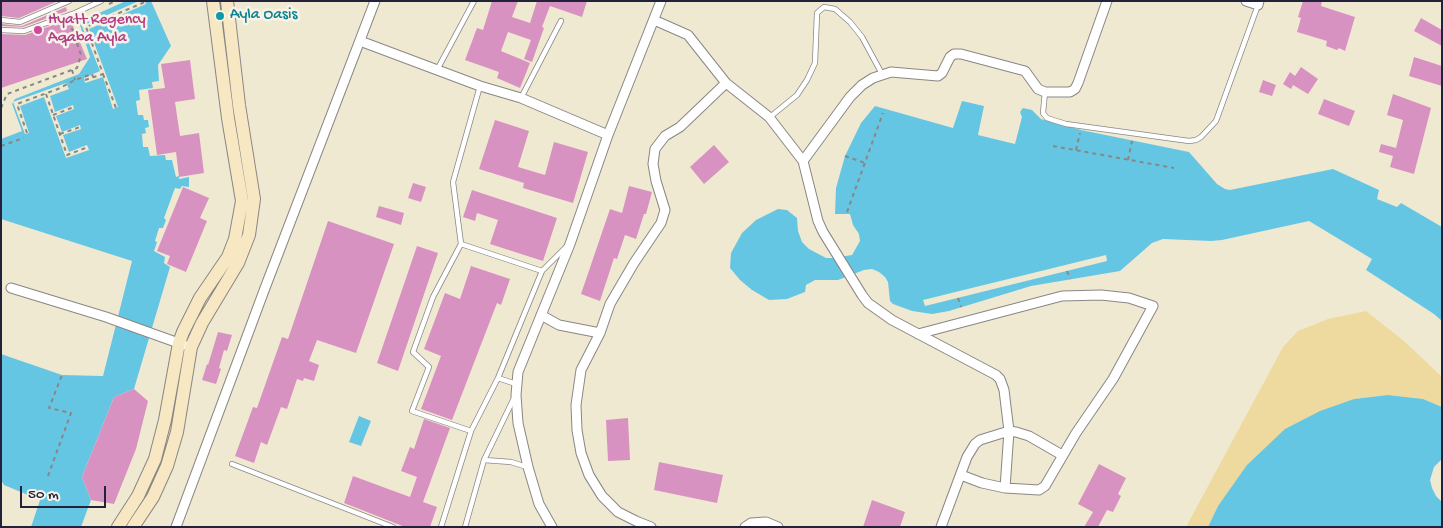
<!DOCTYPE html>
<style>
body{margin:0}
#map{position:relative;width:1443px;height:528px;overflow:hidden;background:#f0e9d2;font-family:"Gochi Hand",sans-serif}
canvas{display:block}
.frame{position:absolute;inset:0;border:2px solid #22223b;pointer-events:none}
.scale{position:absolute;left:20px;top:486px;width:86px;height:22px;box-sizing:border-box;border:2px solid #22223b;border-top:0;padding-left:6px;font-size:15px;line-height:18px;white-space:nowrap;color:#22223b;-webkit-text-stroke:4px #f7f3e8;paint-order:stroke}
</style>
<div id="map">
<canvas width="1443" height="528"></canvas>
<div class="frame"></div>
<div class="scale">50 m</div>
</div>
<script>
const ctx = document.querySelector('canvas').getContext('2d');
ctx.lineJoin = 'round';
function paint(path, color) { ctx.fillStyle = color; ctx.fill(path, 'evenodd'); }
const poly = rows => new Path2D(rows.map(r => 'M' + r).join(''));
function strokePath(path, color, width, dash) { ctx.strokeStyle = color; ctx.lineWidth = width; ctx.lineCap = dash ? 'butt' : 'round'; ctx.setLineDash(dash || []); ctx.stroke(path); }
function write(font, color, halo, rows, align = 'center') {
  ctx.font = font + ' "Gochi Hand",sans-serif'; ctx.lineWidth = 5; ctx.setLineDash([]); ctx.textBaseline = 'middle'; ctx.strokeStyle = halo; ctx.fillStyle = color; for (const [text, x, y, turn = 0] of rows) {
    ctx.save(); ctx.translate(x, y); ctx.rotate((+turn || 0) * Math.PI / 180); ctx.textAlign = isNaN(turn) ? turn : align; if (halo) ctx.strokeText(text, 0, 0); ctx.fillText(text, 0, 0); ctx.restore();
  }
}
const sand = poly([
 [1366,311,1404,341,1442,377,1442,407,1423,399,1388,395,1354,399,1218,506,1208,527,1186,527,1283,347,1298,331,1328,319]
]);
const water = poly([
 [80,1,151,1,171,46,158,65,159,81,152,82,153,88,139,90,140,100,136,101,138,115,143,115,144,120,148,120,149,127,145,128,146,133,142,134,143,147,148,147,150,156,165,155,166,160,172,160,176,177,179,176,179,179,189,177,189,187,182,186,180,189,175,188,164,218,166,220,163,228,159,228,155,241,157,242,154,251,165,257,164,263,170,267,134,389,114,397,82,477,91,500,81,527,31,527,40,500,4,485,1,480,1,354,62,375,103,376,132,261,1,219,1,139,22,131,12,104,15,99,79,74,90,57,79,22,88,19],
 [962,101,984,106,978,135,1015,144,1022,117,1020,112,1023,108,1032,110,1041,119,1081,130,1189,152,1217,184,1225,189,1230,190,1333,169,1379,190,1377,199,1397,207,1401,203,1442,227,1442,321,1434,314,1366,270,1372,259,1309,221,1222,240,1211,241,1163,239,1152,243,1120,271,1031,286,949,311,932,314,912,311,893,304,890,301,888,282,885,277,879,272,872,269,864,270,838,280,815,280,806,285,805,292,787,299,769,300,752,290,740,280,730,268,731,253,742,233,756,220,778,209,787,210,797,218,798,231,802,242,809,249,826,258,833,258,852,255,860,241,859,234,853,225,850,214,835,214,836,188,845,156,861,123,875,106,953,128],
 [1388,395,1423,399,1442,407,1442,459,1434,467,1430,480,1432,488,1436,496,1442,502,1442,527,1208,527,1218,506,1247,465,1285,429,1320,411,1354,399],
 [359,416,371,421,361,446,349,442]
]);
const pier = poly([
 [78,1,126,1,79,22,78,20,85,17],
 [139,1,145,1,146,4,89,29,118,107,113,109,103,77,85,83,84,78,100,71,82,26],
 [66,83,69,89,50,96,55,112,73,105,74,109,56,116,62,132,80,125,81,129,63,135,69,152,87,145,89,150,66,158,44,97,20,106,29,133,25,134,13,102],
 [1106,255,1107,261,925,306,923,300]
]);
const building = poly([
 [1,1,58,1,19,18,1,16],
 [492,1,518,1,512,17,530,23,537,1,587,1,582,17,550,6,542,27,544,28,532,62,524,59,531,40,508,32,501,51,530,63,520,88,497,78,499,72,465,60,477,28,483,30],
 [1303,1,1322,1,1321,6,1355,17,1345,51,1339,48,1337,50,1326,46,1327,41,1297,32,1301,18,1298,17],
 [66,7,67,11,23,27,1,26,1,24,22,26],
 [1421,18,1442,30,1442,46,1414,31],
 [70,19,87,59,1,88,1,34,25,35],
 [1414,57,1442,66,1442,86,1409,76],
 [190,60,195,99,175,102,180,136,199,133,204,173,179,177,176,152,157,155,148,90,165,88,161,64],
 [1301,67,1318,79,1308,94,1293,85,1291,89,1283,84,1290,72,1295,76],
 [1263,80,1276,85,1272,96,1259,92],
 [1393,94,1431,108,1414,174,1390,167,1393,156,1379,152,1381,144,1396,148,1403,120,1387,115],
 [1324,99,1355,111,1349,126,1318,114],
 [495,120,529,131,518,167,545,175,554,142,588,152,573,203,523,188,524,183,479,169],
 [714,145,729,162,704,184,690,167],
 [413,183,426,187,421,202,408,198],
 [629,186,652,192,646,214,644,214,636,239,625,235,617,259,614,258,600,301,581,294,610,209,622,213],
 [183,187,209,198,200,218,207,221,186,272,167,264,170,256,157,251],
 [472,190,557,218,543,261,490,244,498,220,477,213,475,221,463,217],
 [379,206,404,213,401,225,376,217],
 [328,221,394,244,356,353,317,340,309,361,319,365,314,381,304,378,303,381,297,379,287,409,281,407,267,445,261,442,254,463,235,456,253,407,257,408,282,337,288,339],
 [417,246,438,253,398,371,377,363],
 [471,266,510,279,501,305,497,303,452,420,421,409,441,356,424,349,445,293,460,299],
 [218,332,232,335,227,351,224,350,219,368,221,369,216,384,202,380,207,364,208,365],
 [134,389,148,401,136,449,114,504,91,500,82,477,114,397],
 [628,418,630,460,608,461,606,420],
 [424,419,450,428,423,502,437,507,430,527,405,527,344,503,353,476,410,497,417,477,401,471,410,447,414,449],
 [659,462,723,475,717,503,654,490],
 [1099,464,1126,478,1118,494,1121,496,1113,512,1107,510,1098,527,1084,527,1093,512,1078,504],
 [872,500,905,512,900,527,863,527]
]);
const path = poly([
 [109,4,116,1],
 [72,70,75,80],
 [103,74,116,108],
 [85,80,103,74,86,27,145,2],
 [46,94,67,155,88,147],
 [1,108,7,94,77,68,81,55,70,23],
 [53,115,74,107],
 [27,133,17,104,58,89,75,80,92,74,93,77],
 [60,134,80,127],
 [1,146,24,138],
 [1053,146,1174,168],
 [1076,150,1080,133],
 [845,156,865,163],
 [1128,160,1132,141],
 [847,212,883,113],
 [1067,271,1070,279],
 [958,298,961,307],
 [48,476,71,413,49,408,62,375]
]);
const lane = poly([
 [1,20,20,22,69,1],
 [1,30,24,31,75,13,101,1],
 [437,70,474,1],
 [1045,92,1043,113,1047,118,1053,120,1066,124,1189,141,1196,140,1201,137,1216,121,1258,5],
 [521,98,561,21],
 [770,117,797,95,807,80,815,63,817,13,824,7,835,9,850,22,862,37,882,74],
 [461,244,453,182,480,86],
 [498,378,516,384],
 [471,431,412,411,429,367,413,352,433,297,461,244,542,271,565,248],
 [484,460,511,462,527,467],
 [232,464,393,527],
 [441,527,471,431,498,378,542,271],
 [465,527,484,460,514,398]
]);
const street = poly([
 [1246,1,1258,5,1259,1],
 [654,20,688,35,726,83],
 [360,41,480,86,521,98,608,135],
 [803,161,818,221,823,232,862,295,868,303,892,320,996,375,1000,379,1004,390,1009,431,1005,488],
 [11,288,106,317,184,345],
 [541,315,559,325,600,333],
 [918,334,1062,296,1101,295,1129,298,1153,306,1113,379,1076,433,1045,486,1039,490,1005,488,982,483,961,475],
 [176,527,265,288,375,1],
 [552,527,539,504,528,467,518,423,516,395,518,372,570,244,608,135,661,1],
 [651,527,636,521,618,512,602,496,589,475,581,453,577,430,576,405,581,370,600,333,610,304,634,263,661,223,665,210,656,181,653,164,655,149,665,136,680,127,726,83,769,117,803,161,850,97,862,85,873,78,891,72,938,76,942,73,950,57,954,54,961,54,1025,71,1038,89,1045,92,1070,92,1075,89,1078,83,1107,1],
 [745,527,751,523,766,522,778,527],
 [941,527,967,457,975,444,980,440,1009,431,1016,432,1029,436,1062,455]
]);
const secondary = poly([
 [118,527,138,496,155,459,165,420,179,343,183,332,200,298,228,257,235,239,242,201,228,118,213,1],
 [133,527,153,497,167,466,177,432,191,347,202,323,238,263,249,235,254,199,239,105,227,1]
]);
const markers = [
 [220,16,5,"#0f9aa8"],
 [38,30,5,"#d1479c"]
];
const cultureNames = [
 ["Ayla Oasis",230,16]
];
const hotelNames = [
 ["Hyatt Regency",48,21],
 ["Aqaba Ayla",48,39]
];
paint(sand, '#eeda9e');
paint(water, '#65c6e3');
paint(pier, '#f0e9d2');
paint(building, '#d892c1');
strokePath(lane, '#898686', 6);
strokePath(street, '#898686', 11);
strokePath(secondary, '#898686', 14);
strokePath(path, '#898686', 2, [4, 4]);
strokePath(lane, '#fff', 4.5);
strokePath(street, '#fff', 9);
strokePath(secondary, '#f7e8c3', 12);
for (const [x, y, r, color] of markers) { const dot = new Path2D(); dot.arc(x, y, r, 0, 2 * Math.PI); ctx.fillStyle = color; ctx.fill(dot); strokePath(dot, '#f7f3e8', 2); }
write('16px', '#0d838f', '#f7f3e8', cultureNames, 'left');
write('16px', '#b23c85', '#f7f3e8', hotelNames, 'left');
</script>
